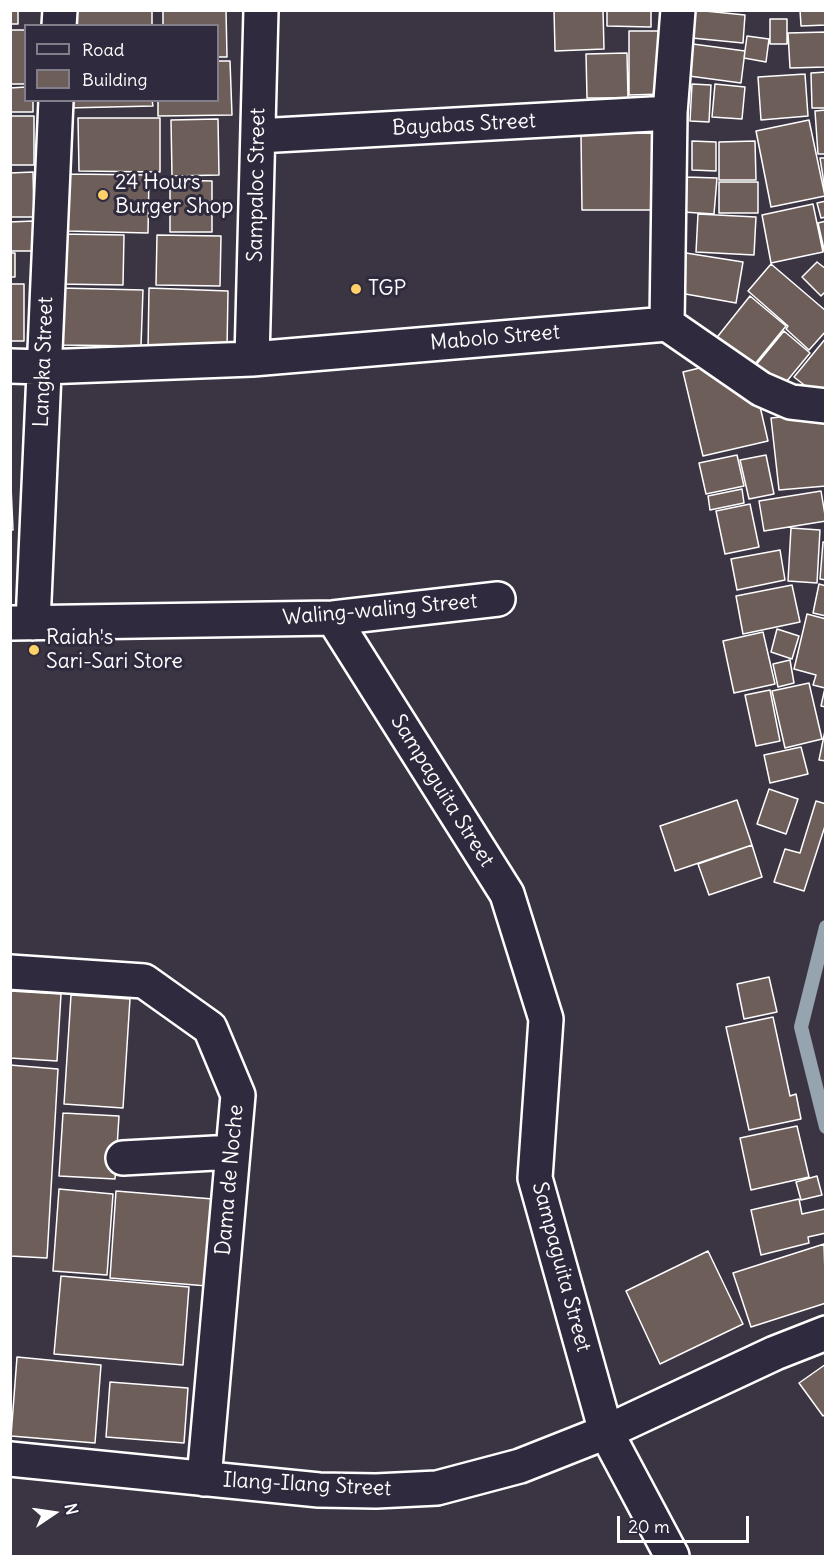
<!DOCTYPE html>
<style>
body{margin:0}
#map{position:relative;width:836px;height:1567px;overflow:hidden;background:#3b3443;font-family:Delius,sans-serif}
canvas{display:block}
.frame{position:absolute;inset:0;border:12px solid #fff;pointer-events:none}
.legend{position:absolute;left:24px;top:24px;width:195px;height:78px;box-sizing:border-box;background:#2f2a3d;border:2px solid #827f8b;margin:0;padding:8px 10px;list-style:none;font-size:18px;color:#fff}
.legend li{display:flex;align-items:center;gap:12px;height:30px}
.legend b{width:30px;border:2px solid #827f8b}
.north{position:absolute;left:24px;top:1483px;width:60px;height:60px;-webkit-text-stroke:4px #2f2a3d;paint-order:stroke;rotate:77deg;font-size:16px;font-weight:700;line-height:24px;text-align:center;color:#fff}
.north::after{content:'';display:block;margin:auto;width:21px;height:27px;background:#fff;clip-path:polygon(50% 0,100% 100%,50% 72%,0 100%)}
.scale{position:absolute;left:617px;top:1516px;width:132px;height:27px;box-sizing:border-box;border:3px solid #fff;border-top:0;padding-left:8px;font-size:18px;line-height:21px;white-space:nowrap;color:#fff;-webkit-text-stroke:4px #2f2a3d;paint-order:stroke}
</style>
<div id="map">
<canvas width="836" height="1567"></canvas>
<div class="frame"></div>
<ul class="legend">
<li><b style="height:8px;background:#2f2a3d"></b>Road</li>
<li><b style="height:16px;background:#6d5e5a"></b>Building</li>
</ul>
<div class="north">N</div>
<div class="scale">20 m</div>
</div>
<script>
const ctx = document.querySelector('canvas').getContext('2d');
ctx.lineJoin = 'round';
const poly = rows => new Path2D(rows.map(r => 'M' + r).join(''));
function strokePath(path, color, width, dash) { ctx.strokeStyle = color; ctx.lineWidth = width; ctx.lineCap = dash ? 'butt' : 'round'; ctx.setLineDash(dash || []); ctx.stroke(path); }
function paint(path, color) { ctx.fillStyle = color; ctx.fill(path, 'evenodd'); }
function write(font, color, halo, rows, align = 'center') {
  ctx.font = font + ' Delius,sans-serif'; ctx.lineWidth = 6; ctx.setLineDash([]); ctx.textBaseline = 'middle'; ctx.strokeStyle = halo; ctx.fillStyle = color; for (const [text, x, y, turn = 0] of rows) {
    ctx.save(); ctx.translate(x, y); ctx.rotate((+turn || 0) * Math.PI / 180); ctx.textAlign = isNaN(turn) ? turn : align; if (halo) ctx.strokeText(text, 0, 0); ctx.fillText(text, 0, 0); ctx.restore();
  }
}
const stream = poly([
 [826,927,801,1027,826,1127]
]);
const building = poly([
 [10,10,18,10,18,24,10,24,10,10],
 [69,10,152,10,152,26,69,26,69,10],
 [163,10,226,10,227,57,218,57,218,26,163,26,163,10],
 [554,10,603,10,604,49,555,51,554,10],
 [607,10,651,10,651,27,607,26,607,10],
 [695,10,745,15,743,43,692,38,695,10],
 [800,10,826,10,826,25,801,26,800,10],
 [770,19,787,19,787,44,770,44,770,19],
 [10,30,26,30,26,84,10,84,10,30],
 [629,31,664,31,664,94,629,95,629,31],
 [826,32,826,67,790,68,788,33,826,32],
 [747,36,769,39,766,62,744,58,747,36],
 [693,44,745,51,741,83,689,76,693,44],
 [627,53,628,98,587,98,586,54,627,53],
 [218,61,230,61,232,115,158,116,158,100,218,100,218,61],
 [826,72,826,108,812,108,811,73,826,72],
 [805,74,808,116,761,120,758,77,805,74],
 [692,84,711,85,709,122,690,121,692,84],
 [715,84,745,87,742,119,712,117,715,84],
 [26,87,26,100,33,100,33,112,10,112,10,88,26,87],
 [67,100,152,100,153,106,67,108,67,100],
 [826,110,826,154,818,154,815,111,826,110],
 [10,116,34,116,34,165,10,165,10,116],
 [78,118,160,118,160,172,79,171,78,118],
 [218,119,219,175,172,176,171,120,218,119],
 [809,120,825,196,771,207,756,131,809,120],
 [657,133,657,210,582,210,581,134,657,133],
 [692,141,716,142,716,171,692,170,692,141],
 [755,141,756,180,719,180,719,142,755,141],
 [820,158,826,158,826,190,825,190,820,158],
 [33,172,34,217,10,217,10,173,33,172],
 [69,174,149,175,148,233,68,231,69,174],
 [686,177,717,178,714,214,683,212,686,177],
 [170,180,212,181,212,232,170,232,170,180],
 [719,182,758,182,758,213,719,213,719,182],
 [826,201,826,217,821,218,817,203,826,201],
 [813,204,823,252,771,263,762,215,813,204],
 [698,214,756,217,754,255,696,252,698,214],
 [33,221,33,251,10,251,10,222,33,221],
 [826,221,826,258,818,223,826,221],
 [59,234,124,235,123,285,57,284,59,234],
 [157,235,221,236,220,286,156,285,157,235],
 [10,253,15,253,15,277,10,277,10,253],
 [686,253,743,262,736,303,680,293,686,253],
 [817,262,826,269,826,291,821,296,802,277,817,262],
 [771,264,826,311,826,331,809,350,786,329,788,326,748,291,771,264],
 [10,284,24,284,24,341,10,341,10,284],
 [61,288,143,290,141,346,60,345,61,288],
 [149,288,228,291,227,350,148,349,149,288],
 [750,296,786,326,750,370,714,341,750,296],
 [784,331,810,353,777,393,751,371,784,331],
 [826,338,826,402,794,377,826,338],
 [720,363,756,389,768,441,703,456,683,372,720,363],
 [826,412,826,486,779,490,771,418,826,412],
 [737,455,744,486,706,494,699,463,737,455],
 [766,455,774,494,749,499,740,460,766,455],
 [10,464,13,530,10,530,10,464],
 [742,489,744,503,710,510,708,496,742,489],
 [821,491,826,521,764,531,759,501,821,491],
 [750,504,759,547,725,554,716,511,750,504],
 [791,528,820,530,817,583,788,581,791,528],
 [823,542,826,542,826,580,820,579,823,542],
 [780,550,785,580,737,590,731,559,780,550],
 [819,584,826,586,826,616,813,613,819,584],
 [792,585,800,622,743,634,736,596,792,585],
 [807,614,826,619,826,707,821,706,825,688,813,685,816,675,794,669,807,614],
 [777,629,799,636,792,659,771,652,777,629],
 [763,632,775,684,734,693,723,641,763,632],
 [790,660,794,683,778,687,773,664,790,660],
 [809,683,822,739,785,748,772,691,809,683],
 [770,690,780,741,756,746,745,695,770,690],
 [826,726,826,761,819,760,826,726],
 [801,747,808,774,770,783,764,755,801,747],
 [769,789,798,799,786,834,757,824,769,789],
 [737,800,752,845,675,871,660,826,737,800],
 [816,801,826,804,826,823,804,891,774,882,785,849,800,853,816,801],
 [752,845,762,877,709,895,698,864,752,845],
 [769,977,777,1012,744,1019,737,984,769,977],
 [10,991,61,994,57,1061,10,1058,10,991],
 [71,995,130,999,123,1108,64,1104,71,995],
 [773,1017,790,1096,796,1094,801,1119,749,1130,726,1027,773,1017],
 [10,1065,58,1069,47,1258,10,1256,10,1065],
 [63,1113,119,1116,115,1179,59,1176,63,1113],
 [797,1126,809,1177,751,1190,740,1138,797,1126],
 [817,1176,822,1195,801,1200,796,1182,817,1176],
 [59,1189,113,1194,107,1275,53,1271,59,1189],
 [116,1191,213,1199,207,1286,110,1278,116,1191],
 [799,1199,802,1214,825,1209,826,1233,808,1237,809,1243,761,1255,751,1210,799,1199],
 [824,1244,826,1303,751,1327,733,1273,824,1244],
 [708,1251,743,1324,660,1364,626,1291,708,1251],
 [61,1276,189,1287,183,1365,54,1354,61,1276],
 [17,1357,101,1365,95,1443,11,1436,17,1357],
 [826,1364,826,1414,823,1416,799,1383,826,1364],
 [110,1382,188,1388,184,1443,106,1437,110,1382]
]);
const minor = poly([
 [59,26,60,10],
 [258,136,670,113],
 [667,324,670,113,678,10],
 [667,324,761,389,791,402,826,406],
 [252,359,261,10],
 [10,366,44,367,252,359,667,324],
 [333,618,507,894,546,1019,535,1178,606,1432,672,1556],
 [12,623,333,618,498,599],
 [33,623,56,100],
 [10,972,144,981,210,1028,238,1095,204,1479],
 [123,1158,233,1152],
 [10,1459,319,1490,376,1491,437,1488,520,1466,606,1432,775,1353,826,1333]
]);
const markers = [
 [103,195,6,"#ffd166"],
 [356,289,6,"#ffd166"],
 [34,650,6,"#ffd166"]
];
const streetNames = [
 ["Bayabas Street",464,125,-3],
 ["Sampaloc Street",257,185,-89],
 ["Mabolo Street",495,338,-5],
 ["Langka Street",44,362,-88],
 ["Waling-waling Street",380,610,-5],
 ["Sampaguita Street",442,791,58],
 ["Dama de Noche",230,1180,-85],
 ["Sampaguita Street",561,1267,75],
 ["Ilang-Ilang Street",307,1485,3]
];
const poiNames = [
 ["24 Hours",115,183],
 ["Burger Shop",115,207],
 ["TGP",368,289],
 ["Raiah's",46,638],
 ["Sari-Sari Store",46,662]
];
strokePath(stream, '#96a4af', 14);
paint(building, '#6d5e5a');
strokePath(building, '#fff', 1.5);
strokePath(minor, '#fff', 38);
strokePath(minor, '#2f2a3d', 33);
for (const [x, y, r, color] of markers) { const dot = new Path2D(); dot.arc(x, y, r, 0, 2 * Math.PI); ctx.fillStyle = color; ctx.fill(dot); strokePath(dot, '#2f2a3d', 2); }
write('21px', '#fff', '#2f2a3d', streetNames);
write('21px', '#fff', '#2f2a3d', poiNames, 'left');
</script>
